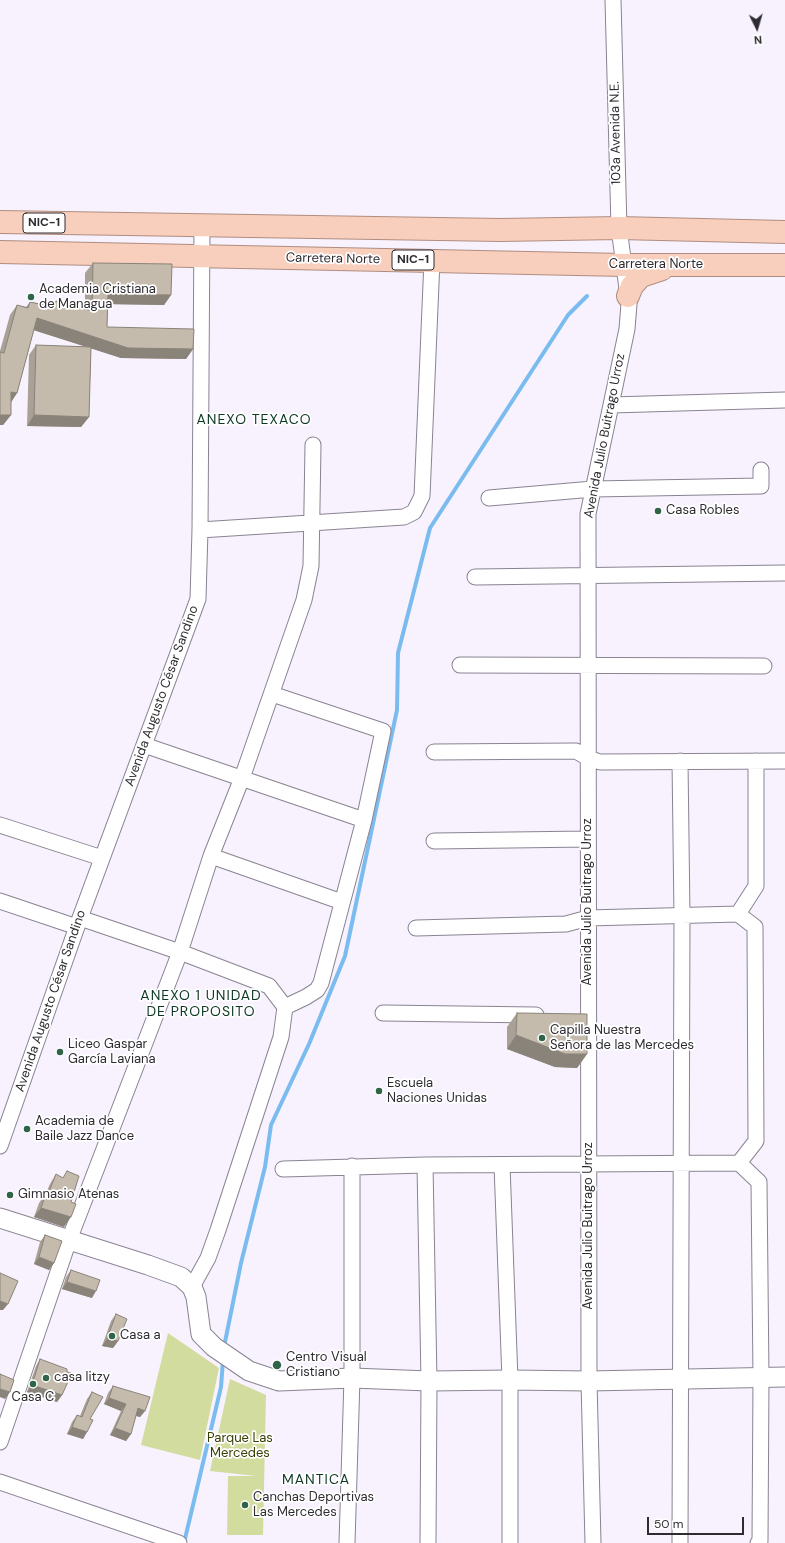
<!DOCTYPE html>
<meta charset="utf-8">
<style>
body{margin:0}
#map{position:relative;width:785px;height:1543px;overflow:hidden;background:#f7f2fe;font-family:"DM Sans",sans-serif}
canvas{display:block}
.north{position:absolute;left:737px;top:8px;width:40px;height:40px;-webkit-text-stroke:3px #fff;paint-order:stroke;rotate:175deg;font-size:11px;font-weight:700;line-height:16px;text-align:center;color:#2e2b31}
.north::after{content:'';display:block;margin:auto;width:14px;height:18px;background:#2e2b31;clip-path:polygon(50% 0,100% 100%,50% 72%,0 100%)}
.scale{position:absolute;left:647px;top:1517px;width:97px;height:18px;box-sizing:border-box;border:2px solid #2e2b31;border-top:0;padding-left:5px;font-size:12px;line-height:14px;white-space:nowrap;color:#2e2b31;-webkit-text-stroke:3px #fff;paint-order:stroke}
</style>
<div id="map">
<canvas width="785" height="1543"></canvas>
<div class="north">N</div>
<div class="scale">50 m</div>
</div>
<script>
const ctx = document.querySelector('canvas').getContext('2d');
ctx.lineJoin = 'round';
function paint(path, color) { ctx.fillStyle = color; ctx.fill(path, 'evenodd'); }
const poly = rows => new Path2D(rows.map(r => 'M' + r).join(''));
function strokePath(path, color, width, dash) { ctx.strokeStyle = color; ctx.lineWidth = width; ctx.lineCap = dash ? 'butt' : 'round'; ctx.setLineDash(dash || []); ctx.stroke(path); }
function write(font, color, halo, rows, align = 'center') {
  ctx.font = font + ' "DM Sans",sans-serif'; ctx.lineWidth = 3.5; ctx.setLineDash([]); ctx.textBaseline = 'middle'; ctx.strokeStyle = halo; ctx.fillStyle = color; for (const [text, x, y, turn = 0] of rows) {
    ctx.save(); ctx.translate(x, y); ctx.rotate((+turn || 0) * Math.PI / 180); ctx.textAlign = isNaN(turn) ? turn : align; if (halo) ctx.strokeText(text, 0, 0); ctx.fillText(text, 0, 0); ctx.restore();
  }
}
const green = poly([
 [168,1333,219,1368,200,1460,141,1445],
 [230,1379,266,1395,263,1535,227,1535,228,1476,256,1476,210,1471]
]);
const stream = poly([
 [224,1347,241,1263,265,1167,271,1125,309,1044,345,956,397,710,398,653,430,528,568,315,587,296],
 [184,1543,221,1387,223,1360]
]);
const minor = poly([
 [611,405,785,400],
 [489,498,593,489,761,486,761,470],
 [200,530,404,517,414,512,422,496,432,260],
 [475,577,785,573],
 [460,665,764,666],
 [272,694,383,731,364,820,321,983,317,990,306,997,285,1007],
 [144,745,364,820],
 [434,752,576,751,588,758,600,762,785,761],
 [680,761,682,916,680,1543],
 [756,761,756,886,738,914,755,927,756,1141,739,1163,759,1182,761,1378,760,1541,758,1543],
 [0,825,102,858],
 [434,841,588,839],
 [211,856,342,902],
 [0,901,77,927],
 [80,918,180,952,269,986,285,1007,281,1037,218,1230,208,1258,192,1287],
 [416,928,566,924,588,918,738,914],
 [383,1013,536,1015],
 [0,1146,80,918,198,599,200,530,202,225],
 [425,1165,429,1381,428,1543],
 [502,1165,510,1380,510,1543],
 [283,1169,425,1165,739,1163],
 [0,1442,69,1240,180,952,211,856,242,778,304,600,311,566,313,445],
 [0,1482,179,1543],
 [347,1543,352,1378,352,1166],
 [593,1543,589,1381,588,514,627,329,629,304,619,228,613,0]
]);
const tertiary = poly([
 [0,1218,148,1265,181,1277,192,1287,196,1297,201,1334,214,1347,249,1371,279,1381,352,1378,429,1381,510,1380,589,1381,785,1377]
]);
const trunk = poly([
 [0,222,501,230,619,228,785,232],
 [0,252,625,265,785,265],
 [628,296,632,286,641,276,662,269]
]);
const wall = poly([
 [93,263,171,295,164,305,108,304,107,327,193,349,186,359,121,358,91,348,89,417,81,427,27,426,29,355,36,345,87,347,34,330,17,393,11,402,11,415,3,425,0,425,0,351,10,315,17,305,26,307,30,302,52,306,56,301,85,309,85,273],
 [517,1013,587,1054,577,1068,555,1067,507,1049,507,1027],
 [56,1174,71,1202,64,1227,34,1217,39,1203,45,1195,50,1184],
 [45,1235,54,1263,49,1270,34,1264,40,1242],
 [71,1270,92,1298,62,1289,66,1277],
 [116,1314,118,1341,113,1348,102,1346,111,1321],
 [40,1359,62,1395,57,1402,27,1392,36,1366],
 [113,1386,145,1411,140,1417,136,1416,131,1434,126,1441,110,1435,121,1411,104,1404,108,1393],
 [92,1392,90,1419,87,1432,83,1439,67,1434,72,1422,77,1415,80,1416,87,1399]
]);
const shadedWall = poly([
 [108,294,171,295,164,305,101,304],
 [37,318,193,349,186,359,121,358,30,329],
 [11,392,17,393,10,404],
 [0,415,11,415,3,425,0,425],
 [34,415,89,417,81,427,27,426],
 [516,1035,587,1054,577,1068,555,1067,507,1049],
 [41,1208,71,1217,64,1227,34,1217],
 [39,1257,54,1263,49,1270,34,1264],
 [67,1282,96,1291,92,1298,62,1289],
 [0,1301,8,1304,3,1310,0,1310],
 [107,1339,118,1341,113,1348,102,1346],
 [32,1385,62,1395,57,1402,27,1392],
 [0,1389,10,1392,5,1399,0,1397],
 [109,1398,126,1404,121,1411,104,1404],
 [138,1408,145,1411,140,1417,133,1415],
 [72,1427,87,1432,83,1439,67,1434],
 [115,1428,131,1434,126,1441,110,1435]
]);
const building = poly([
 [93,263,172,264,171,295,108,294,107,327,194,329,193,349,128,348,37,318,17,393,11,392,11,415,0,415,0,352,4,353,17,305,28,308,30,302,54,307,56,301,92,311,93,263],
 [36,345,91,347,89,417,34,415,36,345],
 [517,1013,587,1014,587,1054,565,1054,516,1035,517,1013],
 [67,1171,79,1176,71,1202,76,1204,71,1217,41,1208,46,1194,48,1194,56,1174,63,1178,67,1171],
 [45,1235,62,1241,54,1263,39,1257,45,1235],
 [71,1270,100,1280,96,1291,67,1282,71,1270],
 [0,1273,18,1281,8,1304,0,1301,0,1273],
 [116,1314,127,1319,118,1341,107,1339,116,1314],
 [40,1359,67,1369,67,1372,72,1373,62,1395,32,1385,40,1359],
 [0,1374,14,1380,10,1392,0,1389,0,1374],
 [113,1386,150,1397,145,1411,138,1408,131,1434,115,1428,126,1404,109,1398,113,1386],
 [92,1392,103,1397,90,1419,93,1420,87,1432,72,1427,77,1415,82,1417,92,1392]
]);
const markers = [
 [31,297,4,"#306448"],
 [658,511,4,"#306448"],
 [542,1038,4,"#306448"],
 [60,1052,4,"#306448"],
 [379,1091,4,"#306448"],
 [27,1129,4,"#306448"],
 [10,1195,4,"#306448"],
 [112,1336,4,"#306448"],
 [277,1365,5,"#306448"],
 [46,1378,4,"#306448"],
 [33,1384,4,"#306448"],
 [245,1505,4,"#306448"]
];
const shields = [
 [44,223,42],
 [413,260,42]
];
const shieldNames = [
 ["NIC-1",44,223],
 ["NIC-1",413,260]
];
const streetNames = [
 ["103a Avenida N.E.",616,133,-91],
 ["Carretera Norte",333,259,1],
 ["Carretera Norte",656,265],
 ["Avenida Julio Buitrago Urroz",605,436,-79],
 ["Avenida Augusto César Sandino",162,696,-70],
 ["Avenida Julio Buitrago Urroz",588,902,-90],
 ["Avenida Augusto César Sandino",51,1001,-71],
 ["Avenida Julio Buitrago Urroz",589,1226,-90]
];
const poiNames = [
 ["Academia Cristiana",39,290],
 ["de Managua",39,305],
 ["Casa Robles",666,511],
 ["Capilla Nuestra",550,1031],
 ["Señora de las Mercedes",550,1046],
 ["Liceo Gaspar",68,1045],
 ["García Laviana",68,1060],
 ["Escuela",387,1084],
 ["Naciones Unidas",387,1099],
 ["Academia de",35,1122],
 ["Baile Jazz Dance",35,1137],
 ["Gimnasio Atenas",18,1195],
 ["Casa a",120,1336],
 ["Centro Visual",286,1358],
 ["Cristiano",286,1373],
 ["casa litzy",54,1378],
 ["Casa C",33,1398,"center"],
 ["Canchas Deportivas",253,1498],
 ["Las Mercedes",253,1513]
];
const parkNames = [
 ["Parque Las",240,1439],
 ["Mercedes",240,1454]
];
const neighbourhoodNames = [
 ["ANEXO TEXACO",254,420],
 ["ANEXO 1 UNIDAD",201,996],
 ["DE PROPOSITO",201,1012],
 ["MANTICA",316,1480]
];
paint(green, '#d3dc9f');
strokePath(stream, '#7bbcf0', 4);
strokePath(minor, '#8a8391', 17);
strokePath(tertiary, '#8a8391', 21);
strokePath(trunk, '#b08d80', 24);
strokePath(minor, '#fff', 15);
strokePath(tertiary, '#fff', 19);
strokePath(trunk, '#f8cebc', 22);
paint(wall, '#a9a195');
paint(shadedWall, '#8a8379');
paint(building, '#c5bbad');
strokePath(building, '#8a8379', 1);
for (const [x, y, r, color] of markers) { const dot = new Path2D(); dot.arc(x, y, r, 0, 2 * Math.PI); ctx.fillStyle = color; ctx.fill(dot); strokePath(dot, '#fff', 1.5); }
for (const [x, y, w] of shields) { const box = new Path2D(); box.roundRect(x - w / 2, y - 10, w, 20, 3); ctx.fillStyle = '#fff'; ctx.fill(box); strokePath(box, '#2e2b31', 1); }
write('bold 12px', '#2e2b31', null, shieldNames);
write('13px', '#2e2b31', '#fff', streetNames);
write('13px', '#2e2b31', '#fff', poiNames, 'left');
write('13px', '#393e01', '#fff', parkNames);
ctx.letterSpacing = '1px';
write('14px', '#0d3823', '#fff', neighbourhoodNames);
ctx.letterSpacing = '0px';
</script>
